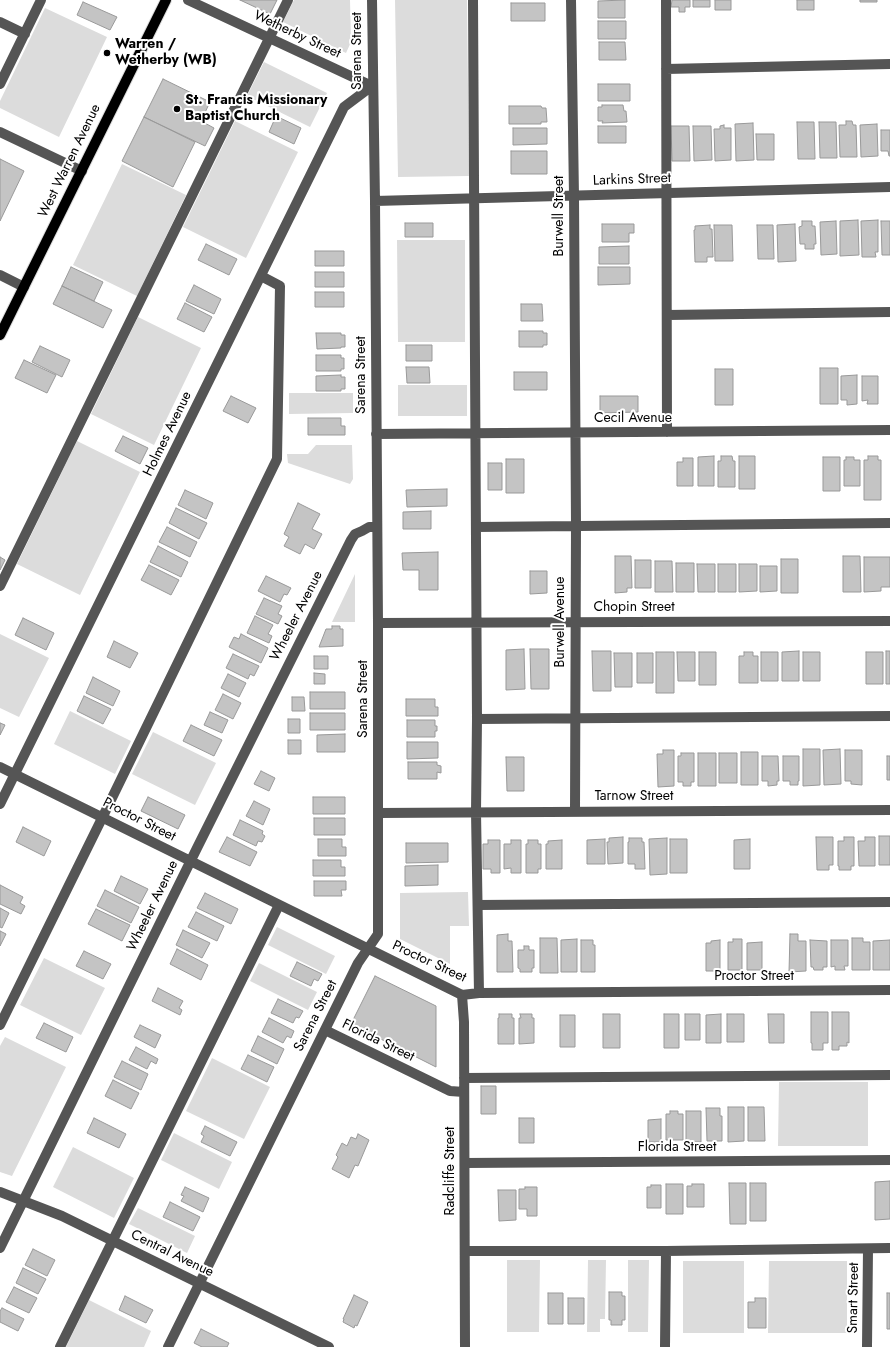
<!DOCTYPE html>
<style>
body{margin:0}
canvas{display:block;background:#fff}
</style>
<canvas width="890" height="1347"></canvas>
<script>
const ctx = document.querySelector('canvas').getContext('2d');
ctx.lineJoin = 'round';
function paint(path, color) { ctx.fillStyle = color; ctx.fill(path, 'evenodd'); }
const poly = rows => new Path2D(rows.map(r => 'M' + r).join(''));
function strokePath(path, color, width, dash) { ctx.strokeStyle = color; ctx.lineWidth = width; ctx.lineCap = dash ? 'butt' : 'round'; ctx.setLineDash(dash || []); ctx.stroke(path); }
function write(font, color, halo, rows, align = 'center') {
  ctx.font = font + ' Jost,sans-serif'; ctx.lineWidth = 4; ctx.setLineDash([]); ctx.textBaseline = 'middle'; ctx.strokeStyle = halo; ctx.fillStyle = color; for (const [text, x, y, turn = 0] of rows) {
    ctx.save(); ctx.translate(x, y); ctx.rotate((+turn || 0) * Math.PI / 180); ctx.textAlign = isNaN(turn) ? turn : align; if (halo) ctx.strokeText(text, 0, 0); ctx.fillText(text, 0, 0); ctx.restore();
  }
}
const green = poly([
 [294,0,350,0,351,42,346,53,283,22],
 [395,0,467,0,469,176,398,177],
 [45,8,107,37,59,137,0,108,0,101],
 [264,62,327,93,310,127,247,96],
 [235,121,298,152,246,258,183,227],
 [122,164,186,195,137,296,73,265],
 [397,240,465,240,465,342,398,342],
 [138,317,201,348,154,445,91,414],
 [398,385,467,385,467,416,398,416],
 [289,393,353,393,353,413,289,414],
 [77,441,140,472,80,595,17,564],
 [316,445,352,445,353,479,350,484,288,463,287,454,308,454],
 [355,574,355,622,332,622],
 [0,634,49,658,19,717,0,708],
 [70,711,131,741,115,774,54,744],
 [153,732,216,763,195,805,132,774],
 [468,892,469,926,450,926,450,964,400,939,400,893],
 [277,927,335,956,326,974,268,945],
 [44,958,105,988,81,1035,20,1005],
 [259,963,317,992,308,1010,250,981],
 [5,1037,66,1067,12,1176,0,1172,0,1046],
 [212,1058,270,1087,244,1139,186,1111],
 [779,1082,868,1082,868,1146,778,1146],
 [174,1133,232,1162,219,1189,161,1160],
 [73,1147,134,1178,114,1218,53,1187],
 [138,1208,195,1236,187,1253,129,1224],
 [507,1260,540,1260,539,1332,507,1332],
 [588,1260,606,1260,605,1319,600,1319,600,1332,587,1332],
 [628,1260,649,1260,648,1332,628,1332],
 [683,1261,744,1261,744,1333,683,1333],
 [769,1261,847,1261,847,1333,768,1333],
 [89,1300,151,1331,144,1347,66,1347]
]);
const building = poly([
 [240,0,277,0,270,14,240,0],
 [625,0,625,18,598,18,598,1,625,0],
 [672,0,690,0,690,7,685,7,685,12,679,12,679,7,671,7,672,0],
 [693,0,710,0,710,7,693,7,693,0],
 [715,0,731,0,731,10,715,10,715,0],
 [797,0,814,0,814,10,797,10,797,0],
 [860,0,877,0,877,2,860,2,860,0],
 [83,2,117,17,110,30,77,15,83,2],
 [511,3,545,3,545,21,511,21,511,3],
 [598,21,626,21,626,39,598,39,598,21],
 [599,42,625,42,626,60,599,60,599,42],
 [163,79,210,102,201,121,214,128,205,146,144,117,163,79],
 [598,84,630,84,630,101,598,101,598,84],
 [602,105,623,105,624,111,626,111,627,122,602,123,603,121,598,121,598,107,602,107,602,105],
 [509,106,541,106,542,108,546,108,547,122,541,122,541,124,509,124,509,106],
 [276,116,301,128,294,144,269,132,276,116],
 [144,117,195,142,173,187,122,161,144,117],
 [846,121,852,121,853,125,856,125,857,157,840,157,839,125,846,125,846,121],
 [797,122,814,122,815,159,798,159,797,122],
 [819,122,836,122,837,158,820,158,819,122],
 [753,123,754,160,736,161,735,124,753,123],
 [877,124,878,156,861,157,860,125,877,124],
 [724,125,724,128,731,128,731,160,715,161,714,129,720,129,720,126,724,125],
 [598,126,626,126,626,143,598,143,598,126],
 [671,126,689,126,690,161,672,161,671,126],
 [693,126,711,126,712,160,694,161,693,126],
 [513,128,547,128,547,144,513,145,513,128],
 [881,130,890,130,890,156,889,156,888,151,881,151,881,130],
 [756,134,774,134,774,160,757,160,756,134],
 [511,151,547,151,547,174,511,174,511,151],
 [0,159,24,171,0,221,0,159],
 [858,220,859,255,840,256,840,221,858,220],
 [878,220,878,252,875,252,876,257,862,257,861,221,878,220],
 [802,221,812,221,812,226,815,226,816,244,814,244,814,249,805,249,805,244,800,244,799,227,802,226,802,221],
 [836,221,837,254,821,255,820,222,836,221],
 [881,221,890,221,890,255,882,255,881,221],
 [405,223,433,223,433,237,405,237,405,223],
 [602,224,634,224,634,233,629,233,629,242,602,242,602,224],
 [795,224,796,261,778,262,777,225,795,224],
 [710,225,710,229,712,229,713,257,707,257,707,262,695,262,694,230,695,230,695,226,710,225],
 [714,225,732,225,733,261,715,261,714,225],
 [757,225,773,225,774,259,758,259,757,225],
 [206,244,237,259,229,275,198,260,206,244],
 [629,246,629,264,599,264,599,247,629,246],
 [315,251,344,251,344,266,315,266,315,251],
 [71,267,103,282,94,301,62,286,71,267],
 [598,267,630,267,630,284,598,285,598,267],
 [315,272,344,272,344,287,315,287,315,272],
 [194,285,221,299,214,314,186,301,194,285],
 [62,286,112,310,103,328,53,304,62,286],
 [315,292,344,292,344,307,315,307,315,292],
 [185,303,212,317,204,332,177,319,185,303],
 [521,304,542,304,543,321,521,321,521,304],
 [519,331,543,331,543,333,547,333,547,345,543,345,543,347,519,347,519,331],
 [316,333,341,333,341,335,345,335,345,347,341,347,341,348,317,349,316,333],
 [406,345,432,345,432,361,406,361,406,345],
 [40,346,70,360,62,377,32,362,40,346],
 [316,355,341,355,341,358,344,358,344,369,341,369,341,371,316,371,316,355],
 [24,360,56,375,47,393,15,378,24,360],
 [406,367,429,367,430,383,407,383,406,367],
 [820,368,838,368,838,404,820,404,820,368],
 [715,369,733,369,733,405,715,405,715,369],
 [514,372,547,372,547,390,514,390,514,372],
 [341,375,341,377,345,377,345,389,341,389,341,391,316,391,316,376,341,375],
 [857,375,857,404,847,405,847,400,841,400,841,376,857,375],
 [862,376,878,376,878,404,867,404,868,400,862,401,862,376],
 [231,396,256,408,248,423,223,411,231,396],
 [600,396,638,396,638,412,600,413,600,396],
 [308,418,341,418,341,426,345,426,345,435,308,435,308,418],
 [123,436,148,448,140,464,115,451,123,436],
 [714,456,714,486,698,486,698,457,714,456],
 [721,456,732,456,733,461,735,461,735,487,718,487,718,461,721,461,721,456],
 [739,456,755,456,755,489,739,489,739,456],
 [868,456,878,456,878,460,881,460,881,500,864,500,864,460,868,460,868,456],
 [823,457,840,457,840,491,823,491,823,457],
 [846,457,854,457,854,460,860,460,860,486,844,486,844,460,846,460,846,457],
 [683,458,693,458,693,486,677,486,677,462,683,462,683,458],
 [506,459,524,459,524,493,506,493,506,459],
 [488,463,502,463,502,490,488,490,488,463],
 [447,489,447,506,407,507,406,490,447,489],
 [185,490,213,503,206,519,178,505,185,490],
 [298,503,320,514,312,529,322,534,314,549,305,544,300,554,284,546,289,537,284,534,298,503],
 [176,508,207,523,199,539,169,523,176,508],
 [431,511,431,529,403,529,403,512,431,511],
 [167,527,197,542,190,557,159,542,167,527],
 [158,546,188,562,181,577,150,562,158,546],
 [438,552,438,590,419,590,419,570,403,570,402,553,438,552],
 [615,556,631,556,632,588,627,588,627,592,615,593,615,556],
 [843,556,860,556,861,592,843,592,843,556],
 [0,557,5,560,0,570,0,557],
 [864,557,890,557,890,587,881,587,881,591,864,592,864,557],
 [781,559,798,559,798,593,781,593,781,559],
 [635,560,651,560,651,588,635,588,635,560],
 [655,561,672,561,673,592,655,592,655,561],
 [676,563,694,563,694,592,676,592,676,563],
 [697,564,715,564,715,592,698,592,697,564],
 [718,564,736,564,736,592,718,592,718,564],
 [739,564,757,564,757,591,739,592,739,564],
 [149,565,179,580,171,595,141,580,149,565],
 [760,566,777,566,777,591,760,592,760,566],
 [530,571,547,571,547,593,530,594,530,571],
 [266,576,291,588,287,595,284,594,280,602,258,591,266,576],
 [264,598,282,606,278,614,282,616,278,624,256,614,264,598],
 [255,616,273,625,268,634,272,636,269,643,247,633,255,616],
 [23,618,54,633,46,650,15,635,23,618],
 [332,626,340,626,340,629,343,629,343,646,319,647,326,629,332,629,332,626],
 [241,634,268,648,261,663,229,647,234,637,239,639,241,634],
 [114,641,138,653,130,668,107,657,114,641],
 [524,649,525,689,506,690,506,650,524,649],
 [530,649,549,649,549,689,531,689,530,649],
 [592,651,611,651,611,691,593,691,592,651],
 [799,651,799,681,782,681,782,652,799,651],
 [886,651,890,651,890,684,886,684,886,651],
 [656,652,674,652,674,693,656,693,656,652],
 [677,652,695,652,695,681,678,681,677,652],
 [699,652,716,652,716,685,699,685,699,652],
 [744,652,753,652,753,656,758,656,758,683,739,683,739,656,744,656,744,652],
 [761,652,778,652,778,681,761,681,761,652],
 [803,652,820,652,820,681,803,681,803,652],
 [866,652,883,652,883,684,866,684,866,652],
 [614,653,632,653,632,687,615,687,614,653],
 [637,653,653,653,653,683,637,683,637,653],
 [233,654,259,666,254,676,250,674,248,679,226,668,233,654],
 [314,656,328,656,328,669,314,669,314,656],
 [314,673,325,674,325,684,314,684,314,673],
 [228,674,246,683,239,697,221,688,228,674],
 [93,677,120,691,113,706,86,693,93,677],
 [310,692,345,692,345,709,310,709,310,692],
 [223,694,241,703,233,719,215,710,223,694],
 [84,696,111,709,103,724,77,711,84,696],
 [292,697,304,697,305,711,292,711,292,697],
 [406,699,435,699,435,707,438,707,438,716,406,716,406,699],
 [210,712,228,720,222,733,204,725,210,712],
 [310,713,345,713,345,730,310,730,310,713],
 [288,719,300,719,300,733,288,733,288,719],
 [407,720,435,720,435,726,437,726,437,731,435,731,435,737,407,737,407,720],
 [0,723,5,725,0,735,0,723],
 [191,725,222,740,214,756,183,741,191,725],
 [345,734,345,752,317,752,317,735,345,734],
 [288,740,301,740,301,754,288,754,288,740],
 [407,742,438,742,438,758,407,759,407,742],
 [803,749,820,749,820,785,803,786,803,749],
 [840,749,841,784,824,785,823,750,840,749],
 [663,750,674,750,674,786,658,787,657,754,663,754,663,750],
 [845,750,862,750,862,785,851,784,851,781,845,781,845,750],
 [741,752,758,752,758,785,741,785,741,752],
 [681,753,694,753,694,782,691,782,691,786,683,786,683,782,678,782,678,756,681,756,681,753],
 [698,753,716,753,716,786,698,786,698,753],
 [719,753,737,753,737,783,719,783,719,753],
 [762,756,778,756,779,781,777,781,777,785,768,786,768,781,762,781,762,756],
 [783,756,799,756,799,781,798,781,798,785,790,785,790,781,783,781,783,756],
 [887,756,890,756,890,780,887,780,887,756],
 [506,757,524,757,524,791,507,791,506,757],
 [408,762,437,762,437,765,441,766,441,773,437,772,437,779,408,779,408,762],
 [261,771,275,778,269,791,254,784,261,771],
 [148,797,185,815,178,829,141,811,148,797],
 [313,797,345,797,345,814,313,814,313,797],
 [254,801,270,809,263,825,246,816,254,801],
 [314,818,345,818,345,835,314,835,314,818],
 [240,820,263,831,262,834,265,836,262,842,258,841,256,846,233,835,240,820],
 [23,827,51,841,44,856,16,842,23,827],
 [879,836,890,836,890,865,879,865,879,836],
 [227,837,257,852,250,866,219,852,227,837],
 [623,837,623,863,608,864,607,842,609,842,609,838,623,837],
 [816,837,833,837,833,865,829,865,829,870,817,870,816,837],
 [844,837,854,837,854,866,851,866,851,870,839,870,839,866,838,866,838,841,844,841,844,837],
 [865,837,875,837,875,866,859,866,858,841,865,841,865,837],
 [629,838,642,838,642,842,644,842,645,869,635,869,635,864,628,864,628,842,629,842,629,838],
 [667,838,667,874,650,875,649,839,667,838],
 [318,839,342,839,342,847,346,847,346,856,318,856,318,839],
 [605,839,605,864,587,864,587,840,605,839],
 [670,839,687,839,687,873,670,873,670,839],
 [750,839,750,869,734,869,734,840,750,839],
 [488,840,500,840,500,873,491,873,491,869,483,869,483,844,488,844,488,840],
 [511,840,521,840,521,873,511,873,511,868,504,869,504,844,511,844,511,840],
 [528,840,538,840,538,844,541,844,541,869,538,869,538,873,526,873,526,844,528,844,528,840],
 [562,840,562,869,546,869,546,844,548,844,548,841,562,840],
 [406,843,448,843,448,862,406,863,406,843],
 [313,860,341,860,341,867,345,867,345,876,313,876,313,860],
 [438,865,438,885,405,886,405,866,438,865],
 [121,876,148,889,140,904,114,891,121,876],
 [314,881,346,881,346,890,341,890,342,896,314,896,314,881],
 [0,885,23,897,20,903,25,906,21,914,0,904,0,885],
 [105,890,139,907,131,923,97,906,105,890],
 [205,893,238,909,231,924,197,908,205,893],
 [0,908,9,913,2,928,0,927,0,908],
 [96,909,130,925,122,941,88,924,96,909],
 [196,912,224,926,217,941,188,927,196,912],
 [183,930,210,943,202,958,176,945,183,930],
 [0,931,6,934,0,946,0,931],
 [508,934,508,941,512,941,513,972,497,972,497,935,508,934],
 [790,934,798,934,798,941,806,941,806,971,789,972,790,934],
 [540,938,557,938,558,973,540,973,540,938],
 [852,938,863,938,863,942,870,942,870,970,852,970,852,938],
 [577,939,577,972,561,972,561,940,577,939],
 [733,939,742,939,742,970,728,970,728,942,733,942,733,939],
 [581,940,593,940,593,945,595,945,595,972,581,972,581,940],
 [720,940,720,971,706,971,706,943,711,943,711,941,720,940],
 [810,940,827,941,827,967,823,967,823,970,814,970,813,967,811,967,810,940],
 [831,940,848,940,848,966,844,966,845,970,835,970,835,966,831,967,831,940],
 [890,940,890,970,873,970,873,941,890,940],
 [762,942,762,970,747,970,747,943,762,942],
 [524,946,529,946,529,950,534,950,534,968,532,968,532,972,520,972,520,969,518,968,518,950,524,950,524,946],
 [177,949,208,965,201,980,170,964,177,949],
 [84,951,111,964,103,979,76,966,84,951],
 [297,962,322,974,318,981,314,979,311,986,290,976,297,962],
 [375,976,436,1006,436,1067,351,1024,375,976],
 [158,988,183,1001,179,1008,182,1010,180,1015,152,1001,158,988],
 [278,999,303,1011,299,1018,296,1017,293,1023,271,1013,278,999],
 [811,1012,828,1012,828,1043,823,1043,823,1050,812,1050,812,1043,811,1043,811,1012],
 [832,1012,849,1012,849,1043,847,1042,847,1046,839,1046,839,1050,832,1050,832,1012],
 [499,1014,512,1014,512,1018,514,1018,514,1044,498,1044,498,1018,499,1018,499,1014],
 [520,1014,532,1014,532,1018,534,1018,534,1043,519,1044,519,1018,521,1018,520,1014],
 [603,1014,620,1014,620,1048,603,1048,603,1014],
 [664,1014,679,1014,679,1048,664,1048,664,1014],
 [685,1014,700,1014,700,1040,685,1040,685,1014],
 [721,1014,721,1043,706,1043,706,1015,721,1014],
 [727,1014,744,1014,744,1042,727,1042,727,1014],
 [768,1014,784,1014,784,1043,769,1043,768,1014],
 [560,1015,575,1015,575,1047,560,1047,560,1015],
 [269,1018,294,1031,291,1038,287,1036,283,1043,262,1032,269,1018],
 [44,1023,73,1037,66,1052,36,1038,44,1023],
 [140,1025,161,1035,155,1048,134,1037,140,1025],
 [258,1036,284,1049,277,1064,251,1051,258,1036],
 [136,1047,158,1059,156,1064,151,1061,147,1069,129,1060,136,1047],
 [248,1055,274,1067,267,1082,241,1069,248,1055],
 [122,1061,148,1074,141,1090,114,1077,122,1061],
 [113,1080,139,1093,131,1109,105,1096,113,1080],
 [481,1086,496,1086,496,1114,481,1114,481,1086],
 [728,1107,744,1107,744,1141,728,1142,728,1107],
 [748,1107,764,1107,765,1141,748,1141,748,1107],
 [706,1108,720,1108,720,1116,722,1116,722,1141,707,1141,706,1108],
 [670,1111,678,1111,678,1114,683,1114,683,1140,666,1140,666,1114,670,1114,670,1111],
 [686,1111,701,1111,701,1142,686,1142,686,1111],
 [94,1118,126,1134,119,1148,87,1133,94,1118],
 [519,1118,534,1118,534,1143,519,1143,519,1118],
 [661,1119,661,1142,648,1142,648,1120,661,1119],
 [205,1126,237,1142,230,1156,201,1142,204,1136,201,1134,205,1126],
 [358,1134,369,1140,358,1166,355,1165,349,1178,332,1169,338,1157,336,1155,342,1143,347,1146,351,1137,356,1139,358,1134],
 [890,1181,890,1219,875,1220,875,1182,890,1181],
 [729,1183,746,1183,746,1224,730,1224,729,1183],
 [750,1183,766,1183,766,1221,750,1221,750,1183],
 [666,1184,683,1184,683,1214,666,1214,666,1184],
 [692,1184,704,1184,704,1207,687,1207,687,1186,692,1186,692,1184],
 [651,1185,661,1185,661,1208,647,1208,647,1187,651,1187,651,1185],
 [185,1187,209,1198,203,1212,181,1201,184,1196,181,1195,185,1187],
 [525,1187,537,1187,537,1216,527,1216,527,1209,519,1209,519,1189,525,1189,525,1187],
 [498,1190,516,1190,516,1220,499,1221,498,1190],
 [170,1202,200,1217,193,1231,163,1217,170,1202],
 [33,1249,55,1260,47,1276,25,1265,33,1249],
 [23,1268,46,1279,38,1294,16,1283,23,1268],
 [14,1287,37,1298,29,1313,6,1302,14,1287],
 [609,1292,622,1292,622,1296,625,1296,625,1320,622,1320,622,1325,611,1325,611,1320,609,1320,609,1292],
 [548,1293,563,1293,563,1324,548,1324,548,1293],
 [887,1293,890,1293,890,1329,887,1329,887,1293],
 [354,1295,368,1302,357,1326,355,1325,354,1328,343,1322,344,1319,343,1319,354,1295],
 [125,1296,153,1310,146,1323,119,1310,125,1296],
 [568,1298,584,1298,584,1324,568,1324,568,1298],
 [755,1298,766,1298,766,1328,748,1328,748,1302,755,1302,755,1298],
 [2,1308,24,1319,18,1331,0,1322,0,1311,2,1308],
 [201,1329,229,1343,227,1347,202,1347,194,1343,201,1329]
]);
const minor = poly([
 [188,0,372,86],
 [473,0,477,719,476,812,479,993],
 [571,0,574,196,576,526,575,811],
 [666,0,667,432],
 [0,22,25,34],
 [666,69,890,64],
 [0,84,41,0],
 [0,132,82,171],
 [375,201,890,187],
 [0,275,24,287],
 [667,315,890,312],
 [376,434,890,430],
 [476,527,890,523],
 [0,586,288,0],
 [378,623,890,621],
 [477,719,890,716],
 [0,767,462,995,479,993,890,990],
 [0,804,344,107,372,86],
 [378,813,890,810],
 [478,905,890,902],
 [462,995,464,1022,465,1347],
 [0,1025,110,802,277,459,280,286,261,276],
 [325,1030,450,1091,464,1092],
 [464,1078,890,1075],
 [465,1163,890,1160],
 [0,1192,62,1216,329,1347],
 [0,1248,198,846,351,540,355,534,362,531,369,527,377,527],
 [465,1251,666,1251,890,1248],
 [60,1347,279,905],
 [168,1347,358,963,378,934,378,623,375,201,372,0],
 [665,1347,666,1251],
 [867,1347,868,1249]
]);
const major = poly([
 [0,335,166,0]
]);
const markers = [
 [107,53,4,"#000"],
 [177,109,4,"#000"]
];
const streetNames = [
 ["Wetherby Street",297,35,25],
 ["Sarena Street",358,51,-90],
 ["West Warren Avenue",70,161,-64],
 ["Larkins Street",632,180,-2],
 ["Burwell Street",560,216,-90],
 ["Sarena Street",362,375,-90],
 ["Cecil Avenue",633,419],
 ["Holmes Avenue",168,434,-64],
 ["Chopin Street",634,608],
 ["Wheeler Avenue",297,616,-63],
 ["Burwell Avenue",561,622,-90],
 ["Sarena Street",364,699,-90],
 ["Tarnow Street",634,797],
 ["Proctor Street",139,820,27],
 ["Wheeler Avenue",153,906,-64],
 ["Proctor Street",429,962,25],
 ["Proctor Street",754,977],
 ["Sarena Street",316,1016,-63],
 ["Florida Street",378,1041,26],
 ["Florida Street",677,1148],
 ["Radcliffe Street",451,1171,-90],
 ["Central Avenue",172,1254,26],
 ["Smart Street",854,1298,-89]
];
const poiNames = [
 ["Warren /",115,45],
 ["Wetherby (WB)",115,61],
 ["St. Francis Missionary",185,101],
 ["Baptist Church",185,117]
];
paint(green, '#dcdcdc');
paint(building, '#c4c4c4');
strokePath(building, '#999', 1);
strokePath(major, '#dbdbdb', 12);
strokePath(minor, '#555', 10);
strokePath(major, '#000', 10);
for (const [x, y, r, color] of markers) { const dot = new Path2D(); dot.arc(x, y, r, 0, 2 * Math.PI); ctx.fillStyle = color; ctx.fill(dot); strokePath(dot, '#fff', 1.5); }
write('14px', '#000', '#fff', streetNames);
write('bold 14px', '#000', '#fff', poiNames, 'left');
</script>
